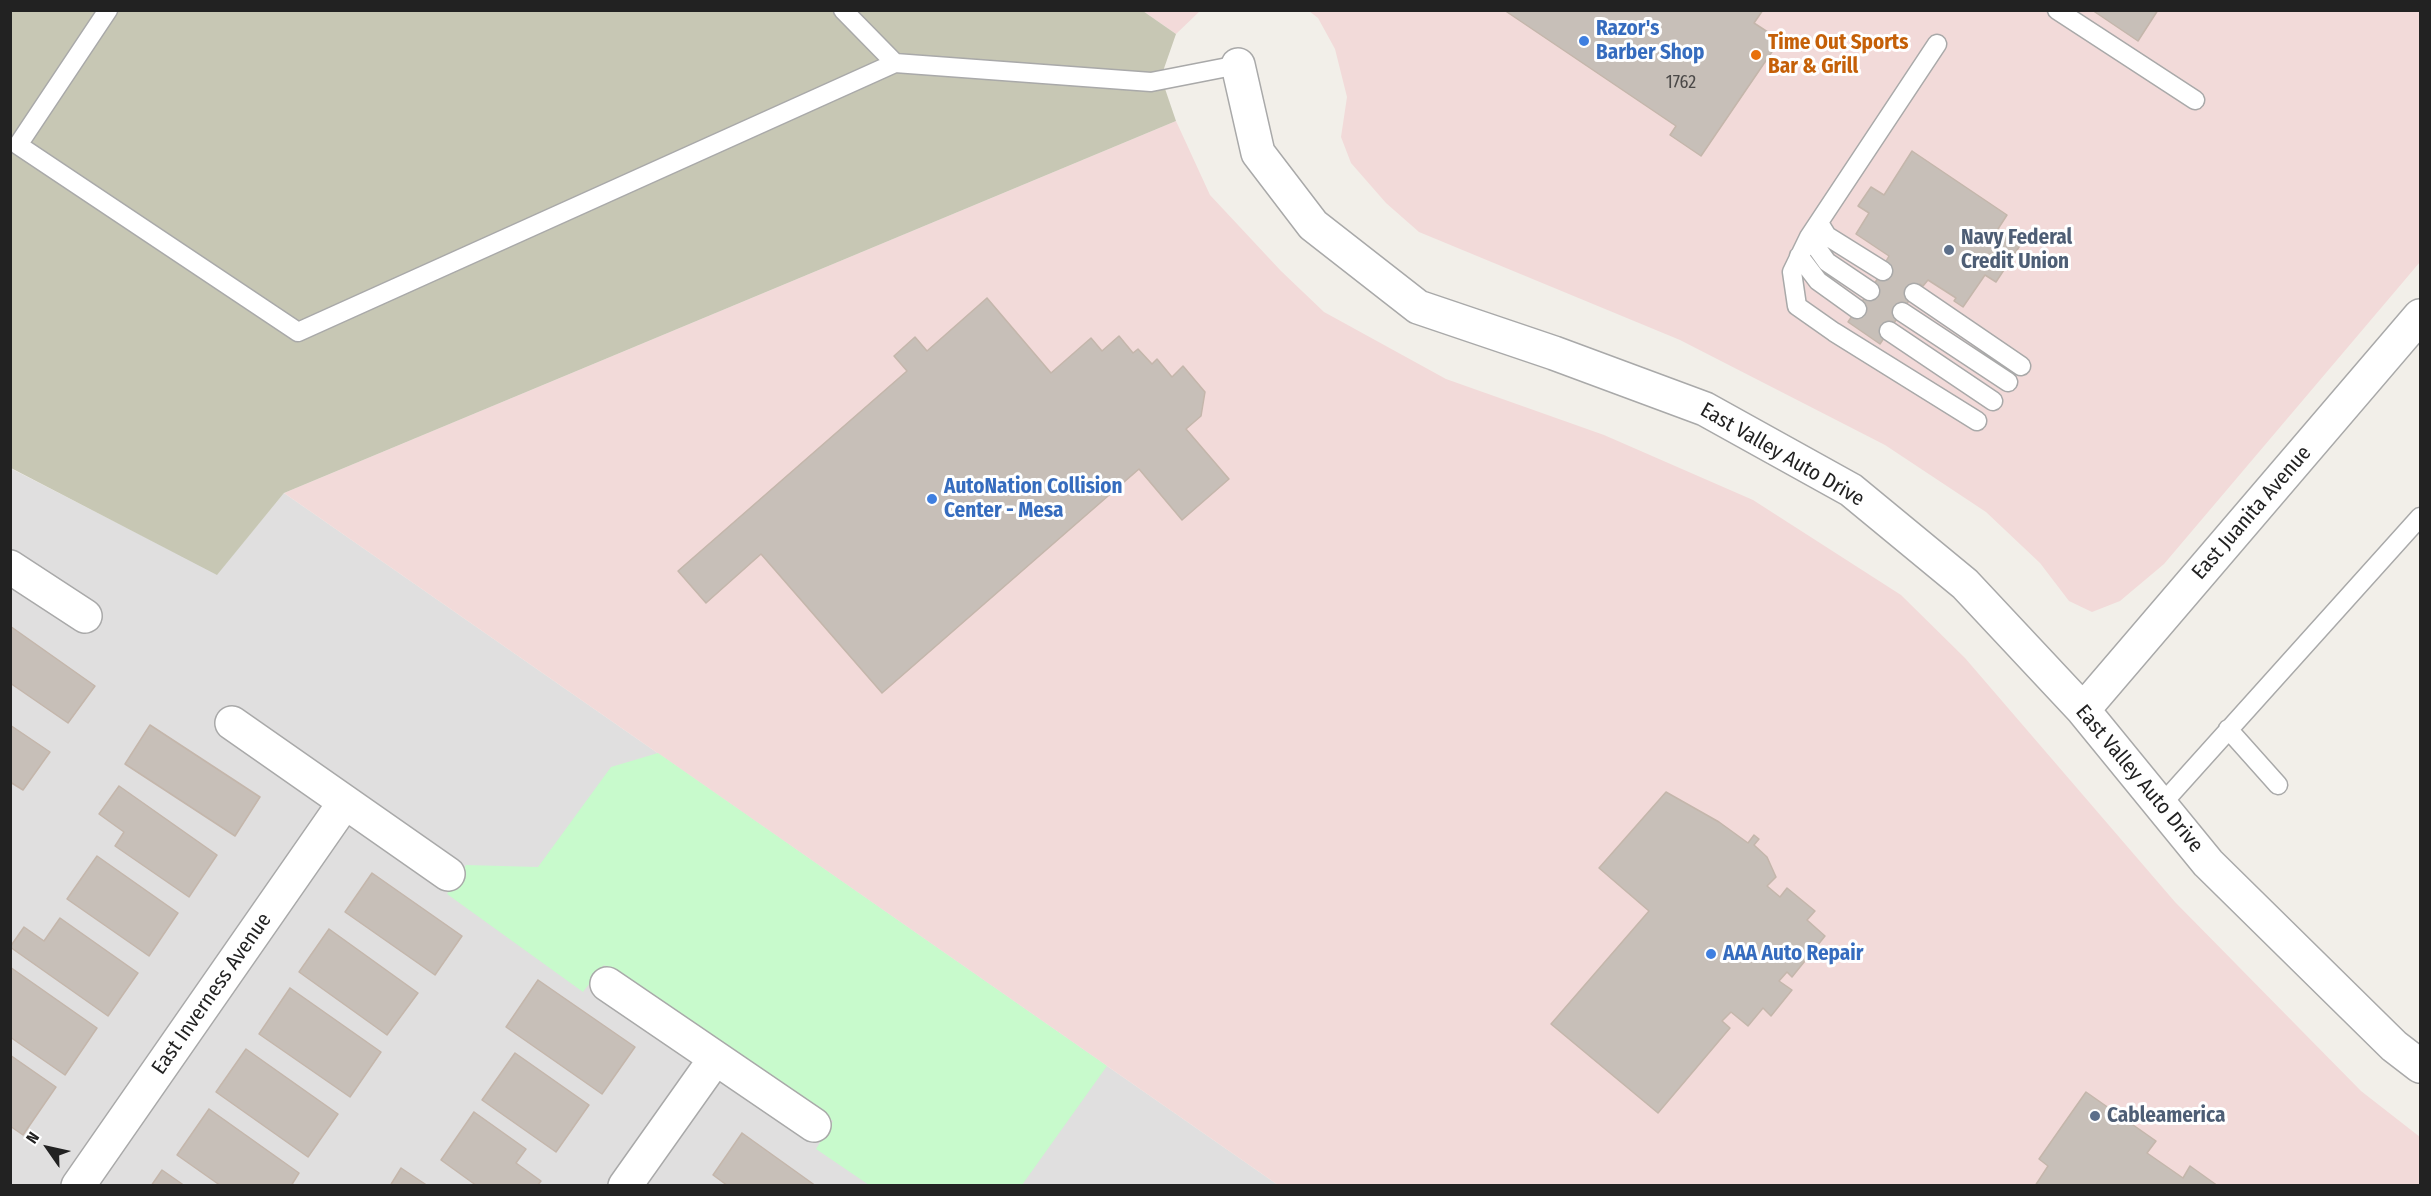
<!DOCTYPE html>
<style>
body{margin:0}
#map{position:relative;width:2431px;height:1196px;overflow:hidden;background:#f2efe9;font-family:"Fira Sans Condensed",sans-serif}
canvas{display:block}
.frame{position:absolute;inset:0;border:12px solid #222;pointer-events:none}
.north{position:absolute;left:18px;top:1118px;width:60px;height:60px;-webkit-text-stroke:4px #fff;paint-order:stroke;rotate:304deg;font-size:16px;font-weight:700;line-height:24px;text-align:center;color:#222}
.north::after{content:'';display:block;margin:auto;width:21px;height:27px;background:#222;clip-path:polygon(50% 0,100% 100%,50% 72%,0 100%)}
</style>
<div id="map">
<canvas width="2431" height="1196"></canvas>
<div class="frame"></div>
<div class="north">N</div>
</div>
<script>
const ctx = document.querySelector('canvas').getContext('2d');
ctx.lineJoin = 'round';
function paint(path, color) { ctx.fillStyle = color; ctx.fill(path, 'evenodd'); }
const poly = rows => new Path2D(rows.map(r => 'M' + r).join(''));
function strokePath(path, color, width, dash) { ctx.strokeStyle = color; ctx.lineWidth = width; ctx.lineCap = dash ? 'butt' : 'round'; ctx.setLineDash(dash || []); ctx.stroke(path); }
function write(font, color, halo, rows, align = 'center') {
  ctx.font = font + ' "Fira Sans Condensed",sans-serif'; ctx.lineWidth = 6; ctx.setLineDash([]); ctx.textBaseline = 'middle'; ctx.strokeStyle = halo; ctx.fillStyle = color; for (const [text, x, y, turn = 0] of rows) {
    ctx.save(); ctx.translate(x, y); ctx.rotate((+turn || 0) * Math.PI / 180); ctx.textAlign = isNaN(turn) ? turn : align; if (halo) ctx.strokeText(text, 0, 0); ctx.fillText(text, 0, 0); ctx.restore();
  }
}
const residential = poly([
 [10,468,217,574,284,493,1278,1185,11,1185]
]);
const commercial = poly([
 [1143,11,1200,11,1176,34],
 [1309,11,2420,11,2420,262,2164,564,2120,601,2092,612,2069,601,2040,563,1986,512,1885,445,1680,340,1419,232,1386,203,1351,163,1341,137,1347,97,1335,49,1318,18],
 [1176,121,1210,195,1281,271,1324,312,1446,379,1604,435,1753,500,1901,595,1965,658,2175,902,2361,1091,2420,1137,2420,1185,1278,1185,284,493]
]);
const construction = poly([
 [10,11,1143,11,1176,34,1161,77,1176,121,284,493,217,575,11,468]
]);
const park = poly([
 [658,753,1107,1066,1022,1185,869,1185,816,1149,833,1121,604,965,583,992,447,894,466,865,538,867,611,767]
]);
const building = poly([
 [1504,10,1763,10,1754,23,1780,40,1701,156,1670,135,1676,126,1504,10],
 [2092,10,2158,10,2138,41,2092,10],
 [1912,151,2007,215,1998,229,2021,244,1996,282,1985,275,1963,307,1954,301,1956,298,1928,280,1923,286,1920,284,1880,344,1848,322,1887,265,1885,263,1889,256,1856,234,1869,213,1858,206,1871,187,1884,195,1912,151],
 [987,298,1051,373,1091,338,1102,351,1119,336,1133,353,1138,349,1152,364,1157,359,1172,377,1183,366,1205,392,1201,416,1186,429,1229,479,1182,520,1139,469,882,693,761,554,706,603,678,571,907,371,894,356,915,337,927,351,987,298],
 [10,626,95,686,68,723,10,683,10,626],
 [10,725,50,752,23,790,10,782,10,725],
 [150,725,260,797,235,836,125,764,150,725],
 [119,786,217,855,189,897,115,846,124,832,99,814,119,786],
 [1666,792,1719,822,1748,843,1754,835,1759,839,1754,845,1767,857,1776,877,1767,886,1780,897,1787,888,1815,911,1807,920,1825,936,1792,977,1787,972,1779,981,1792,990,1771,1016,1763,1008,1748,1026,1731,1012,1722,1021,1730,1028,1658,1113,1551,1024,1649,911,1599,868,1666,792],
 [97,856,178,913,149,956,67,899,97,856],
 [372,873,462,936,435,975,345,912,372,873],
 [60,918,138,973,108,1016,10,947,24,927,44,941,60,918],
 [329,929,418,993,387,1035,299,972,329,929],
 [10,967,97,1028,65,1075,10,1037,10,967],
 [538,980,635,1047,602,1094,506,1027,538,980],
 [290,988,381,1052,350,1097,259,1034,290,988],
 [246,1049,338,1114,308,1157,216,1092,246,1049],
 [515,1053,589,1105,556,1152,482,1100,515,1053],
 [10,1055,56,1087,23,1135,10,1126,10,1055],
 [2086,1092,2156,1141,2147,1153,2183,1178,2190,1166,2218,1186,2035,1186,2048,1166,2039,1159,2086,1092],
 [209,1109,299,1173,291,1186,221,1186,177,1155,209,1109],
 [474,1112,526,1149,516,1163,541,1181,537,1186,477,1186,441,1160,474,1112],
 [742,1133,816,1186,728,1186,713,1175,742,1133],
 [401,1168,428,1186,390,1186,401,1168],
 [162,1170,185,1186,151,1186,162,1170]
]);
const lane = poly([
 [108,10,18,145,298,332,895,63,1151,82,1238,65],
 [843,10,895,63],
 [2057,10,2195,100],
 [1937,44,1809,237,1792,272,1797,306,1834,332,1977,421],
 [1819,223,1827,236,1883,271],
 [1809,237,1827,262,1870,291],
 [1799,256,1818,281,1857,309],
 [1914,293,2021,366],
 [1902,312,2008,382],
 [1889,331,1993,401],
 [2228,729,2278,785],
 [2161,805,2420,517]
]);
const street = poly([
 [1238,65,1258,153,1313,225,1418,307,1554,353,1705,409,1851,490,1965,584,2083,710,2208,863,2394,1046,2420,1066],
 [10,567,85,616],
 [2083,710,2420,316],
 [232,723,448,874],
 [607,984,814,1125],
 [78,1186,345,802],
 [625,1186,715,1059]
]);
const markers = [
 [1584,41,6,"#3f7fe0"],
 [1756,55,6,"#e8710a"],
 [1949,250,6,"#5c6f8a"],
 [932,499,6,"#3f7fe0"],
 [1711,954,6,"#3f7fe0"],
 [2095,1116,6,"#5c6f8a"]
];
const numberNames = [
 ["1762",1681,83]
];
const shopNames = [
 ["Razor's",1596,29],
 ["Barber Shop",1596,53],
 ["AutoNation Collision",944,487],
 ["Center - Mesa",944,511],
 ["AAA Auto Repair",1723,954]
];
const foodNames = [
 ["Time Out Sports",1768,43],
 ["Bar & Grill",1768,67]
];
const serviceNames = [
 ["Navy Federal",1961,238],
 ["Credit Union",1961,262],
 ["Cableamerica",2107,1116]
];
const streetNames = [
 ["East Valley Auto Drive",1782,455,30],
 ["East Juanita Avenue",2252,513,-49],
 ["East Valley Auto Drive",2139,779,50],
 ["East Inverness Avenue",212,994,-55]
];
paint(residential, '#e0dfdf');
paint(commercial, '#f2dad9');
paint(construction, '#c7c7b4');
paint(park, '#c8facc');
paint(building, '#c7bfb8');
strokePath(building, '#c4b6ab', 1.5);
strokePath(lane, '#a9a9a9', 21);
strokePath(street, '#a9a9a9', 36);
strokePath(lane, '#fff', 18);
strokePath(street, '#fff', 33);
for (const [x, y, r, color] of markers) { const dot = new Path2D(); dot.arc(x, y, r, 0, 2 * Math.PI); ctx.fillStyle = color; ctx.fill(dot); strokePath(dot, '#fff', 2); }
write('18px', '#4b4948', null, numberNames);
write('bold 21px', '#366cbe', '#fff', shopNames, 'left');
write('bold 21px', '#c56008', '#fff', foodNames, 'left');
write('bold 21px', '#4e5e75', '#fff', serviceNames, 'left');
write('21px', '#222', '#fff', streetNames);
</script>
